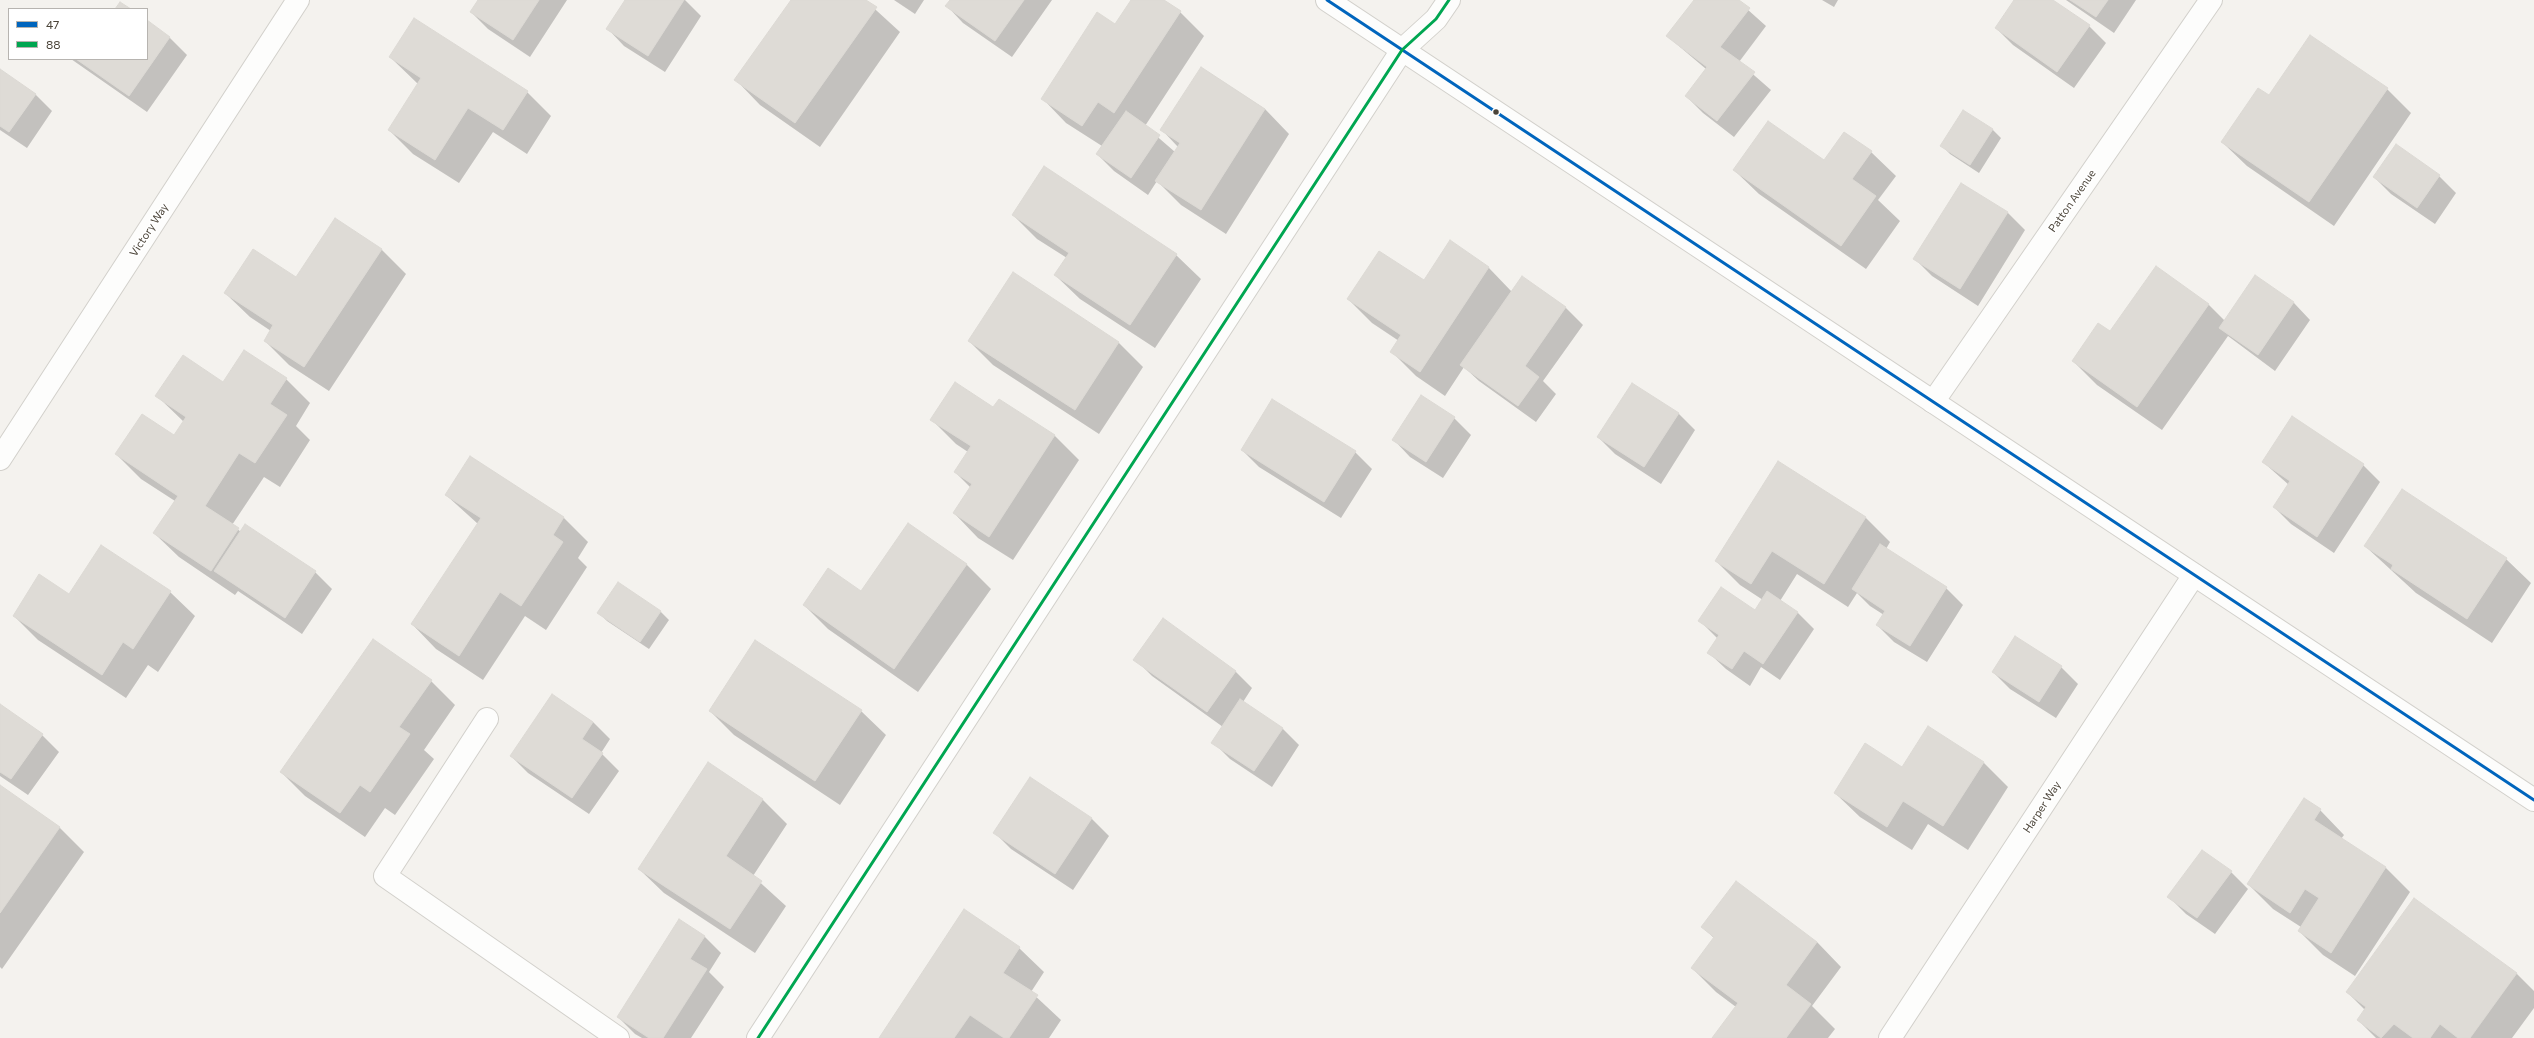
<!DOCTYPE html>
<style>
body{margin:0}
#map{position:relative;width:2534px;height:1038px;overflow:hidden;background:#f4f2ee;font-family:Commissioner,sans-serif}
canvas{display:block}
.legend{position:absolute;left:8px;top:8px;width:140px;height:52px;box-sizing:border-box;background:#fff;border:1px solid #b7b4b0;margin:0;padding:5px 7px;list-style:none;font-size:12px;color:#4b4439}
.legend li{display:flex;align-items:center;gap:8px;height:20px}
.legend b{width:20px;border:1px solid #b7b4b0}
</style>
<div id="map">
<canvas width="2534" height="1038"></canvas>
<ul class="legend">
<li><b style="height:5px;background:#0065bd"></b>47</li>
<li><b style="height:5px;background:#00a651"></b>88</li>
</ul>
</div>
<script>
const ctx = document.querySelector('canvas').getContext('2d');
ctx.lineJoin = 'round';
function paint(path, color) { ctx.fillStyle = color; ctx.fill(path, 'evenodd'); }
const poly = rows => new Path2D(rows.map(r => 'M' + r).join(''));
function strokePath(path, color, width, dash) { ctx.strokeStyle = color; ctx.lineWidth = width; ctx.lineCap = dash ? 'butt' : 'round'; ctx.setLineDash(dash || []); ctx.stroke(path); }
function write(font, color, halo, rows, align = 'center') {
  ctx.font = font + ' Commissioner,sans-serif'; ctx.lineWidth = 3; ctx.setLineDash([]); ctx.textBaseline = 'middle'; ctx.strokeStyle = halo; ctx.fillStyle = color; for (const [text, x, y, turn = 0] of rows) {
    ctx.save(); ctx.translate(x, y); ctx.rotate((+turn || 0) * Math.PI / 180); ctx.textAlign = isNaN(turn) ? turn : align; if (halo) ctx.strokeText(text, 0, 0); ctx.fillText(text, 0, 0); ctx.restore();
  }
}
const shadow = poly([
 [479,0,567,0,530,57,488,29,471,12],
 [626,0,685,0,701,16,665,72,624,46,608,29],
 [792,0,865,0,900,32,820,147,760,105,736,80],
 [894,0,924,0,915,14],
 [951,0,1052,0,1012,57,963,23,947,6],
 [1132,0,1162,0,1180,12,1204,36,1145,126,1175,152,1178,147,1162,130,1202,68,1265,109,1289,134,1226,234,1181,205,1157,181,1148,195,1114,171,1097,154,1102,146,1066,123,1042,98,1116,26],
 [1695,0,1737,0,1766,26,1739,62,1771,90,1734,137,1703,113,1686,96,1706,69,1667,36],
 [1822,0,1838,0,1834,7],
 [2015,0,2051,0,2089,26,2106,43,2074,88,2013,45,1996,28],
 [2066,0,2136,0,2114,33],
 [147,22,170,38,187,55,147,112,71,59,147,59],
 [390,57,527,92,551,116,527,154,493,132,459,183,413,154,389,130,418,84],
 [0,71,35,94,52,111,27,148,0,130],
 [2387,89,2411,113,2334,226,2247,166,2222,142,2269,96],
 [1992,129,2001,138,1979,173,1950,154,1942,146],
 [1845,133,1871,152,1896,176,1878,200,1900,221,1866,269,1759,194,1734,170,1825,162],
 [1044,168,1176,255,1201,279,1155,348,1080,299,1055,275,1067,258,1037,239,1013,215],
 [2439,176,2456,193,2435,224,2391,194,2374,177],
 [1962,184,2008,213,2025,230,1978,306,1932,276,1915,259],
 [1450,242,1489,268,1512,292,1522,278,1566,308,1583,325,1543,381,1556,394,1536,422,1479,381,1464,367,1445,396,1416,376,1392,352,1399,341,1372,323,1348,299,1424,282],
 [381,249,406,274,329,391,289,365,265,341,271,331,250,317,225,293,296,279],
 [2156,268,2209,305,2225,321,2255,276,2294,303,2310,320,2275,371,2228,336,2162,430,2097,385,2073,361,2110,333],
 [1013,274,1119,343,1143,367,1099,434,993,365,969,341],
 [286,379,310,403,296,426,310,440,280,487,264,477,232,525,241,532,245,526,315,572,332,589,302,634,238,591,235,595,179,557,154,533,175,501,141,479,116,454,174,437,184,422,157,396,223,383],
 [999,400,1055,436,1079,460,1013,560,978,538,954,513,971,488,955,472,968,452,956,444,932,420,993,408],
 [1678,413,1695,430,1661,484,1615,454,1598,437],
 [1454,418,1471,435,1443,478,1410,457,1394,440],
 [1242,450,1355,452,1372,469,1341,518,1259,467],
 [471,457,564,518,588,542,578,558,587,567,546,630,525,616,483,680,436,649,412,624,478,524,446,495],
 [1778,462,1866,518,1890,542,1886,549,1946,588,1963,605,1927,662,1894,642,1877,625,1884,615,1870,606,1857,593,1848,607,1797,574,1780,601,1797,612,1814,629,1780,680,1761,667,1750,686,1726,669,1709,653,1718,639,1700,621,1755,611,1763,600,1740,585,1716,561],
 [2263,462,2363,465,2380,482,2334,553,2291,524,2274,507,2289,485],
 [908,524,967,565,991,589,918,692,828,629,804,605,861,593],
 [2365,546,2506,559,2531,583,2492,643,2416,593],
 [170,592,195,616,158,672,148,665,126,698,38,640,14,616,69,596],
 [660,611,669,620,649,649,607,621,599,613],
 [1135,659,1235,671,1252,688,1243,702,1282,728,1299,745,1272,787,1230,759,1213,742,1223,727,1152,676],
 [2061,667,2078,684,2056,718,2010,689,1993,672],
 [431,681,455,705,424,750,434,759,395,815,385,808,365,837,305,796,281,772],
 [552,695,593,722,610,739,601,753,619,771,589,814,528,773,511,756],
 [0,705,42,735,59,752,28,795,0,776],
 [710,711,861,711,886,735,840,805,734,735],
 [1984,763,2008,787,1968,850,1928,824,1912,850,1860,817,1835,793,1903,768],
 [708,764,763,800,787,824,753,876,786,906,755,953,664,893,639,869],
 [1030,778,1092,819,1109,836,1073,890,1011,849,994,832],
 [0,786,59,827,84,852,2,969,0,967],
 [2320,810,2344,835,2341,839,2386,868,2410,892,2355,976,2323,955,2299,931,2301,927,2273,909,2248,884],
 [2231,872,2248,889,2215,934,2186,914,2169,897],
 [2414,900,2517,974,2534,991,2534,1008,2512,1038,2376,1038,2358,1020,2365,1010,2347,992],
 [1702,927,1817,942,1841,967,1812,1006,1835,1029,1828,1038,1713,1038,1736,1007,1716,992,1692,968,1714,938],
 [704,936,721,953,709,972,724,987,691,1038,642,1038,635,1034,618,1017],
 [1019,948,1044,972,1031,992,1061,1020,1049,1038,880,1038]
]);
const building = poly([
 [478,0,539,0,513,40,470,12,478,0],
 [625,0,684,0,648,56,606,29,625,0],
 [791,0,866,0,877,7,795,123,734,80,791,0],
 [950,0,1024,0,995,41,945,6,950,0],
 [1131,0,1164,0,1181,11,1114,113,1098,102,1082,126,1041,99,1097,12,1115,24,1131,0],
 [1694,0,1739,0,1750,8,1720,47,1755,72,1717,121,1685,96,1707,67,1666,36,1694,0],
 [2014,0,2053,0,2090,25,2057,72,1995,28,2014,0],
 [2070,0,2108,0,2096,17,2070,0],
 [120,2,131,9,115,9,120,2],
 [414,18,528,91,503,130,468,108,435,160,388,130,421,78,389,57,414,18],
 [147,20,170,37,129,96,76,59,147,59,147,20],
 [2310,35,2388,88,2309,202,2221,142,2258,88,2269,95,2310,35],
 [1201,67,1265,109,1201,210,1155,181,1180,143,1160,130,1201,67],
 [0,69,36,94,9,132,0,126,0,69],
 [1963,110,1993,129,1970,165,1940,146,1963,110],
 [1126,111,1160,135,1131,178,1096,154,1126,111],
 [1768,121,1824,160,1844,132,1872,151,1852,179,1876,196,1841,246,1733,170,1768,121],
 [2396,144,2440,175,2417,208,2373,177,2396,144],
 [1044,166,1177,254,1130,325,1054,275,1069,253,1012,215,1044,166],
 [1961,183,2008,212,1960,289,1913,259,1961,183],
 [335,218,382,249,304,367,264,341,273,325,224,293,253,249,296,277,335,218],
 [1450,240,1489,267,1420,372,1390,352,1401,335,1347,299,1379,251,1424,280,1450,240],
 [2156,266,2209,304,2137,407,2072,361,2098,323,2110,331,2156,266],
 [1013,272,1119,342,1075,410,968,341,1013,272],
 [2255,275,2294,302,2258,355,2219,328,2255,275],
 [1522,276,1566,307,1525,366,1539,377,1518,406,1460,365,1522,276],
 [244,350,287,378,270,404,287,415,255,463,239,453,205,506,239,528,211,571,153,533,178,496,115,454,142,414,174,435,186,417,155,396,183,355,223,382,244,350],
 [955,382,993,407,999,399,1055,435,989,537,953,513,972,484,954,472,971,446,930,420,955,382],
 [1632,383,1679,413,1644,467,1597,437,1632,383],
 [1421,395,1455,417,1426,462,1392,440,1421,395],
 [1272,399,1356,451,1324,502,1241,450,1272,399],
 [2292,416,2364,464,2317,537,2273,507,2290,481,2262,462,2292,416],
 [470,456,564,517,553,535,563,542,521,606,500,592,459,656,411,624,481,518,445,495,470,456],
 [1778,461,1866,517,1824,584,1772,551,1751,584,1715,561,1778,461],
 [2402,489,2507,558,2467,619,2391,569,2393,565,2364,546,2402,489],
 [908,523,967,564,894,669,803,605,828,568,861,591,908,523],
 [245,524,316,571,285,618,214,571,245,524],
 [1880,544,1947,587,1910,646,1876,625,1885,611,1852,589,1880,544],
 [101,545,171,591,133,649,123,642,102,675,13,616,39,574,69,594,101,545],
 [618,582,661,611,640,642,597,613,618,582],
 [1721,587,1755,610,1767,591,1798,612,1763,664,1744,651,1732,669,1707,653,1719,635,1698,621,1721,587],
 [1163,618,1236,671,1207,712,1133,660,1163,618],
 [2015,636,2062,666,2039,702,1992,672,2015,636],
 [373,639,432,680,399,727,410,734,370,792,360,785,340,813,280,772,373,639],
 [755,640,862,710,815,781,709,711,755,640],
 [552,694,593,722,582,739,603,753,572,798,510,756,552,694],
 [1240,699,1283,728,1254,771,1211,743,1240,699],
 [0,704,43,734,11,779,0,772,0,704],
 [1928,726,1984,762,1943,826,1903,801,1887,827,1834,793,1865,743,1902,767,1928,726],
 [708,762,763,799,726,856,762,881,730,929,638,869,708,762],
 [1030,777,1092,818,1055,874,993,833,1030,777],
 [0,785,60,827,0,913,0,785],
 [2304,798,2321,809,2314,820,2386,867,2331,953,2298,931,2319,898,2305,889,2290,913,2247,884,2304,798],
 [2202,850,2232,871,2197,918,2167,897,2202,850],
 [1736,881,1817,942,1786,985,1811,1004,1786,1038,1712,1038,1738,1003,1691,968,1714,937,1701,927,1736,881],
 [2414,898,2517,973,2470,1038,2458,1038,2440,1024,2430,1038,2413,1038,2394,1024,2381,1038,2357,1020,2366,1007,2346,992,2414,898],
 [964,909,1020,947,1003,973,1038,995,1009,1038,1004,1038,970,1015,954,1038,879,1038,964,909],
 [679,919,705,936,690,959,707,969,663,1038,649,1038,617,1017,679,919]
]);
const service = poly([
 [487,719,385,876,618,1038]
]);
const minor = poly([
 [1933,402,2211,0],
 [0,459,298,0],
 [758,1038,1402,50,1436,19,1449,0],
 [1890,1038,2194,575]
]);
const tertiary = poly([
 [1327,0,2534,800]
]);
const bus1 = poly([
 [1327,0,2534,800]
]);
const bus2 = poly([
 [758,1038,1402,50,1436,19,1449,0]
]);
const markers = [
 [1496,112,3.5,"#4b4439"]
];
const streetNames = [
 ["Patton Avenue",2072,201,-55],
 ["Victory Way",149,230,-57],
 ["Harper Way",2042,807,-57]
];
paint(shadow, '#0003');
paint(building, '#dedbd6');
strokePath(building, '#dcd9d4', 1);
strokePath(service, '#d2d0cb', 24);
strokePath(minor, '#d2d0cb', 24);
strokePath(tertiary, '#d2d0cb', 24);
strokePath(service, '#fdfdfc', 22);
strokePath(minor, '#fdfdfc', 22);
strokePath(tertiary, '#fdfdfc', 22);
strokePath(bus1, '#0065bd', 3);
strokePath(bus2, '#00a651', 3);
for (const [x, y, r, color] of markers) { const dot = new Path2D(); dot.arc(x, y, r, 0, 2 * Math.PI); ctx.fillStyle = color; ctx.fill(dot); strokePath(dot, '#fff', 1.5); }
write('11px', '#4b4439', '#fff', streetNames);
</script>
